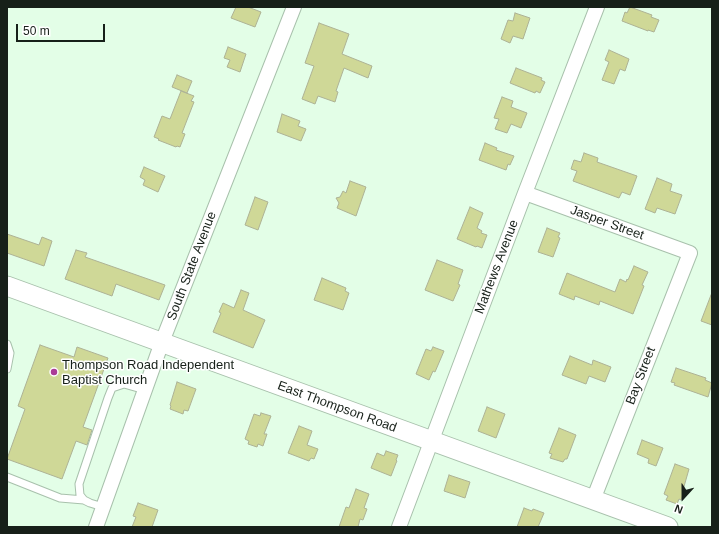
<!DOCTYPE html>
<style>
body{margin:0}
#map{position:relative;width:719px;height:534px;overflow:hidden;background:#e3fee7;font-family:Arial,sans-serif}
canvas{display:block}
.frame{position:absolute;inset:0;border:8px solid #172019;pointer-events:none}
.north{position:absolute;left:663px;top:478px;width:40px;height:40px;-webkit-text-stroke:3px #fff;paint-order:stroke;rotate:201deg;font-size:11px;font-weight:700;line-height:16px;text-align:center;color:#172019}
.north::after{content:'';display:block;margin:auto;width:14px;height:18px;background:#172019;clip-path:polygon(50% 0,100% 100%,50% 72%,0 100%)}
.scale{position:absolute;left:16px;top:24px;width:89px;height:18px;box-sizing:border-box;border:2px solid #172019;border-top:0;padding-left:5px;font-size:12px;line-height:14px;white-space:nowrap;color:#172019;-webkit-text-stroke:3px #fff;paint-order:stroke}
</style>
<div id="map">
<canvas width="719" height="534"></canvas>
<div class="frame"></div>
<div class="north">N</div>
<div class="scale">50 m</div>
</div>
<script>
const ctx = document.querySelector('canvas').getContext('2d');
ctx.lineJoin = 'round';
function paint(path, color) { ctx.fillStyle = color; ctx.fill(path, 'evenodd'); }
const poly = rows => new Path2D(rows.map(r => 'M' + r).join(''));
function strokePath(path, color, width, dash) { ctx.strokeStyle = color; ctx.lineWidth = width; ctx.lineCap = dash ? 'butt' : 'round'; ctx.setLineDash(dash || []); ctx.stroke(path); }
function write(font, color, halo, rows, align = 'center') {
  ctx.font = font + ' Arial,sans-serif'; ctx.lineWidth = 3; ctx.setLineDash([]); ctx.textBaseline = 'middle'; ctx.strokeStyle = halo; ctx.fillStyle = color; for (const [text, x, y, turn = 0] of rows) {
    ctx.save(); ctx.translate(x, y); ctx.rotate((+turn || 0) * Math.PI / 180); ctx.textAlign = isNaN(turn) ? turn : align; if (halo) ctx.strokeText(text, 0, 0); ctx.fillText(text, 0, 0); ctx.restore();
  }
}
const building = poly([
 [236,7,248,7,261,12,255,27,231,18,236,7],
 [630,7,652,15,651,17,659,20,654,32,648,30,648,31,622,21,625,12,627,13,630,7],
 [515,13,530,18,523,39,513,36,510,43,501,39,508,20,513,21,515,13],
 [319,23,349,34,342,54,372,66,368,78,344,68,336,91,338,92,335,102,318,96,315,104,302,99,314,66,305,63,319,23],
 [228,47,246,54,240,72,227,67,230,60,224,58,228,47],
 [609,50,629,59,625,71,620,69,614,84,602,80,609,62,605,60,609,50],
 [516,68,542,78,541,80,545,82,540,93,536,91,535,93,510,83,516,68],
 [177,75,192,81,187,93,172,87,177,75],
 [181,91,194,96,191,101,194,102,182,133,185,134,180,147,177,146,176,147,158,140,159,139,154,137,162,116,170,119,181,91],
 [502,97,513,101,511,107,527,113,521,128,511,124,507,133,495,129,499,119,494,118,502,97],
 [282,114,300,121,298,126,306,129,301,141,277,132,282,114],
 [485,143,497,148,496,150,514,156,510,165,508,164,506,170,479,160,485,143],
 [584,153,598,158,597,162,637,176,630,195,622,192,619,198,573,181,577,171,571,169,574,160,581,162,584,153],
 [144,167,165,176,158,192,143,185,145,180,140,177,144,167],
 [657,178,672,184,670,191,682,195,675,214,657,208,655,213,645,209,657,178],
 [350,181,366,187,356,216,337,208,339,203,336,198,340,197,343,191,346,193,350,181],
 [255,197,268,202,258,230,245,225,255,197],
 [470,207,483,213,477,228,482,231,481,233,487,235,482,248,477,246,476,247,457,239,470,207],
 [547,228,560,233,558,237,560,238,553,257,538,252,547,228],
 [7,234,39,245,42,237,52,241,44,266,7,253,7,234],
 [76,250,87,253,85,257,165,285,159,300,116,284,112,296,65,279,76,250],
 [437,260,463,270,458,284,460,285,453,301,425,290,437,260],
 [634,266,648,272,642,285,644,286,633,314,600,301,599,305,575,296,574,300,559,294,567,273,615,292,620,279,626,282,627,279,628,280,634,266],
 [322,278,346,288,345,291,349,293,343,310,314,300,322,278],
 [241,290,249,293,243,310,265,320,253,348,213,332,221,313,219,312,223,303,234,308,241,290],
 [711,295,712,295,712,325,701,321,711,295],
 [40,345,74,357,77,347,108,358,83,427,92,430,87,445,76,441,62,479,7,459,25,409,18,406,40,345],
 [433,347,444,351,435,372,433,371,429,380,416,374,426,349,431,351,433,347],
 [570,356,592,365,593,360,611,367,605,382,589,376,586,384,562,375,570,356],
 [676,368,706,378,705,380,712,383,708,397,674,385,675,383,671,382,676,368],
 [177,382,196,389,188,411,184,410,183,414,170,409,171,406,170,405,177,382],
 [487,407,505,414,496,438,478,431,487,407],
 [261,413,271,416,264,434,267,434,263,446,258,444,257,447,248,444,249,441,245,439,254,414,260,416,261,413],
 [299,426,312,431,307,445,318,449,314,459,311,458,309,461,288,453,299,426],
 [559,428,576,435,567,459,565,459,563,462,550,458,552,454,549,453,559,428],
 [642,440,663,448,656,466,648,463,649,459,637,454,642,440],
 [386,451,398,455,396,460,397,461,396,463,391,476,371,468,377,453,384,456,386,451],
 [675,464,689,469,683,490,685,490,681,500,679,499,677,504,666,500,668,496,664,494,675,464],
 [449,475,470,482,465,498,444,491,449,475],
 [356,489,369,494,364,508,367,509,363,520,360,519,358,527,339,527,346,507,349,508,356,489],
 [138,503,158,510,152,527,132,527,136,517,133,516,138,503],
 [524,508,532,511,533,509,544,513,538,527,517,527,524,508]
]);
const service = poly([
 [7,344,10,353,7,369],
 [7,477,60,498,84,500],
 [103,507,90,503,84,500,80,495,79,484,108,398,112,388,124,384,145,390]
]);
const minor = poly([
 [525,193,690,253,593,500],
 [96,527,162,342,294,7],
 [399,527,525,193,597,7]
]);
const secondary = poly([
 [7,286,668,527]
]);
const markers = [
 [54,372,4,"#aa3a97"]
];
const streetNames = [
 ["Jasper Street",607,223,20],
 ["South State Avenue",192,266,-69],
 ["Mathews Avenue",497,267,-69],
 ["Bay Street",641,376,-69],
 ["East Thompson Road",337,407,20]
];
const poiNames = [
 ["Thompson Road Independent",62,365],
 ["Baptist Church",62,380]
];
paint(building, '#cfd897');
strokePath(building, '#adb295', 1);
strokePath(service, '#a8c1ac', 9);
strokePath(minor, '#a8c1ac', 16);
strokePath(secondary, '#a8c1ac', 21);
strokePath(service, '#fff', 7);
strokePath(minor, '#fff', 14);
strokePath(secondary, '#fff', 19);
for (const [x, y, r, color] of markers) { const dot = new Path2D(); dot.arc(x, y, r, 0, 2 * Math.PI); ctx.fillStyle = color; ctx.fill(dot); strokePath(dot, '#fff', 1.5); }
write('13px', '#172019', '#fff', streetNames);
write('13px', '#172019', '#fff', poiNames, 'left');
</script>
